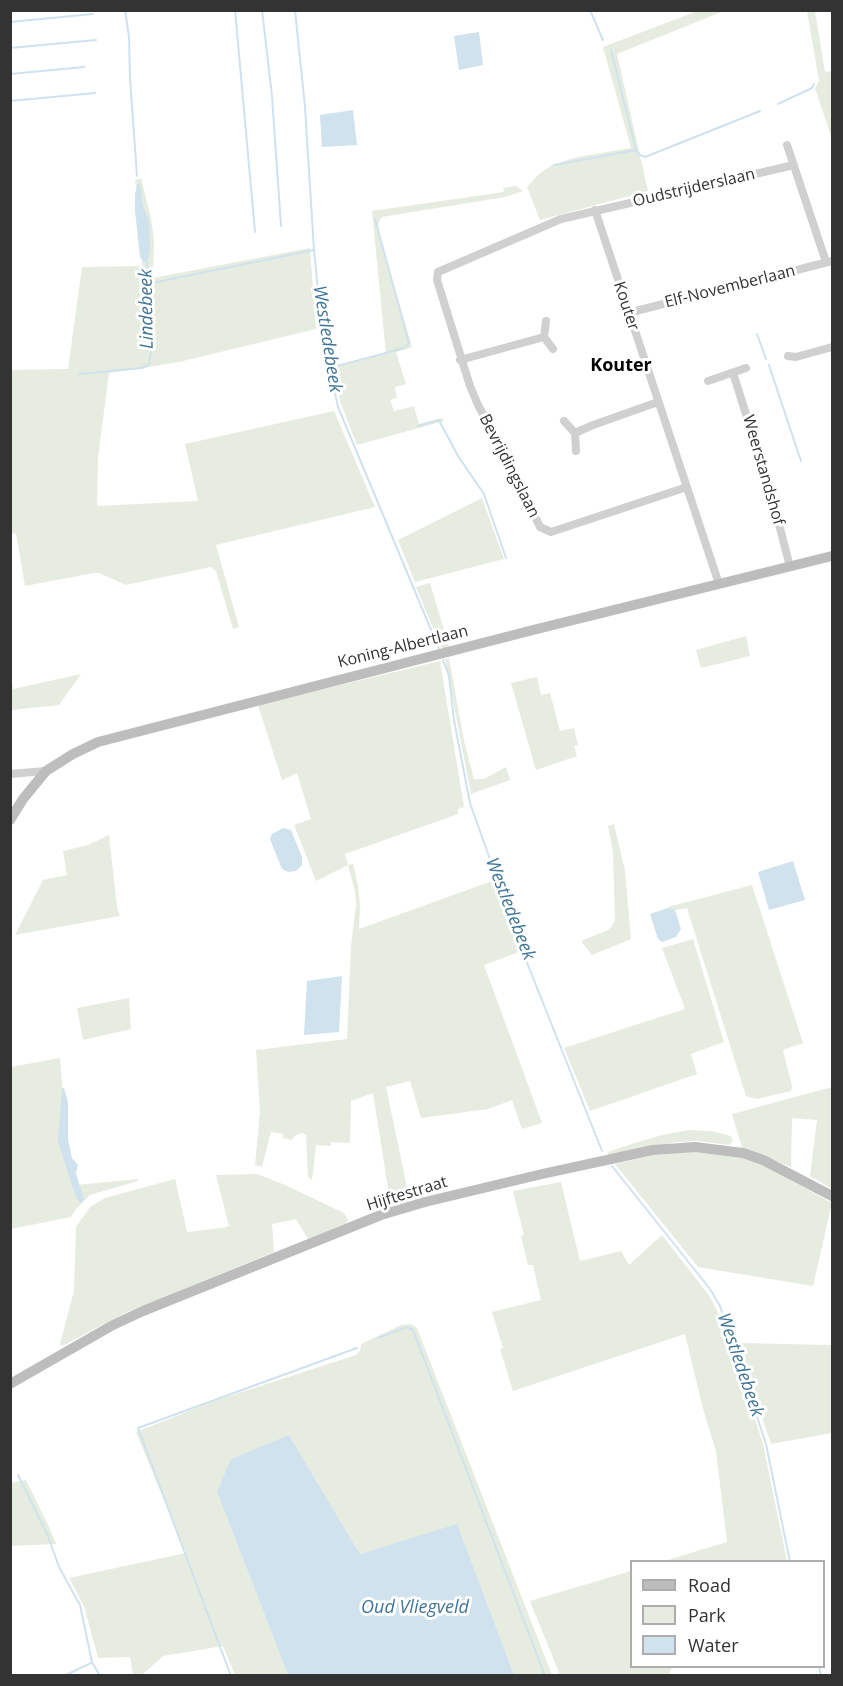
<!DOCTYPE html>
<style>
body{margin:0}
#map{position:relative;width:843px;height:1686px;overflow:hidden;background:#fff;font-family:"Open Sans",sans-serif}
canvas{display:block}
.frame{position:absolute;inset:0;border:12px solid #333;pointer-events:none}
.legend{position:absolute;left:630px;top:1560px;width:195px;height:108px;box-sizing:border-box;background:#fff;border:2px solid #adadad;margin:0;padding:8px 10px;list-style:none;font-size:18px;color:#333}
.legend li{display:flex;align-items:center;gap:12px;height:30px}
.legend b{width:30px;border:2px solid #adadad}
</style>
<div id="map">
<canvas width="843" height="1686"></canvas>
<div class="frame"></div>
<ul class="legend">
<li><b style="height:8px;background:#bdbdbd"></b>Road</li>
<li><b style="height:16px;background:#e6ecdf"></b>Park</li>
<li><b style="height:16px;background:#cfe2ee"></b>Water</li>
</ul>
</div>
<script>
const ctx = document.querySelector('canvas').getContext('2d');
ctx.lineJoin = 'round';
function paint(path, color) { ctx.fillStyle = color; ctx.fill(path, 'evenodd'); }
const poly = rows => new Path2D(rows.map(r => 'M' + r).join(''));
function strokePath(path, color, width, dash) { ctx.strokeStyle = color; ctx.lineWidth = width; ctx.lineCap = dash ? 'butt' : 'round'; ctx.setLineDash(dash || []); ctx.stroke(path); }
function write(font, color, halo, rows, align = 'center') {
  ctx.font = font + ' "Open Sans",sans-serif'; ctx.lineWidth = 6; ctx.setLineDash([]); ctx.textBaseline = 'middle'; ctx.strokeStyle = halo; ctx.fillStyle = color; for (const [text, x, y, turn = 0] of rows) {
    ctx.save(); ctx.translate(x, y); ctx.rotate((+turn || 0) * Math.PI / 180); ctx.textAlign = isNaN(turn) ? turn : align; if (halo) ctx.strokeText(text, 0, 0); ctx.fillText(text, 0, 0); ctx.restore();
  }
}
const green = poly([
 [700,10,724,11,617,54,648,191,540,220,527,187,538,175,552,165,578,157,631,148,603,47],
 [807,11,815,11,825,72,832,71,831,136,815,88,819,81],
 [141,178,151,218,154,240,153,278,310,248,316,329,179,362,109,373,98,458,97,506,198,501,185,444,334,411,375,507,216,545,239,627,233,629,216,571,211,567,126,585,99,573,94,573,25,586,16,533,11,534,10,370,68,369,82,267,142,266,140,213,135,180],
 [516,186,523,191,505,197,382,217,378,224,381,241,412,347,396,352,406,384,395,387,397,398,390,400,394,411,414,406,419,424,442,418,444,421,357,445,341,404,332,366,386,354,372,211,504,192,503,188],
 [482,498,504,559,415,582,398,540],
 [430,583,449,647,442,649,416,587],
 [746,636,750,656,701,668,696,650],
 [449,658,464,741,474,779,484,779,506,767,510,780,471,794,445,659],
 [440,661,464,807,458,809,458,814,345,854,348,865,353,864,358,886,360,905,359,929,492,881,519,952,484,965,542,1123,522,1129,512,1100,488,1109,421,1118,410,1081,386,1087,409,1197,390,1201,373,1093,351,1101,350,1143,331,1142,331,1146,316,1145,312,1180,308,1177,306,1135,302,1133,296,1135,291,1140,283,1138,283,1134,271,1132,262,1167,255,1165,260,1111,256,1050,347,1039,351,946,356,904,355,891,348,865,316,881,294,825,311,819,297,773,282,780,258,705],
 [81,674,59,705,11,710,11,677,13,689],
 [537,677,541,695,550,693,560,731,574,728,578,745,574,746,577,756,536,770,511,683],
 [614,824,625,871,631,939,592,955,581,941,608,930,612,926,615,919,613,852,608,826],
 [109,835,117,907,120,916,15,935,43,880,67,875,63,851,88,845],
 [752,885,803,1043,783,1050,792,1086,791,1091,757,1099,746,1096,687,908,670,911,668,907],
 [693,939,724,1042,691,1054,697,1074,590,1111,564,1048,685,1009,662,948],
 [129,998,131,1029,83,1040,77,1008],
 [60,1058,67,1144,76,1185,138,1179,138,1181,90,1195,76,1209,71,1217,11,1229,11,1067],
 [832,1087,832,1189,810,1176,817,1120,792,1118,791,1167,742,1148,732,1114],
 [689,1130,711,1131,731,1136,733,1141,729,1145,697,1141,676,1142,608,1155,608,1152,622,1147,662,1135],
 [689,1152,714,1153,739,1157,759,1163,832,1203,813,1286,698,1267,615,1164,655,1155],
 [257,1174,285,1185,344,1213,348,1220,347,1223,308,1239,296,1219,272,1224,274,1252,125,1313,62,1346,60,1344,74,1291,76,1227,90,1207,105,1198,175,1179,187,1232,222,1228,229,1226,216,1175],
 [561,1182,580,1261,621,1251,629,1265,662,1235,708,1294,716,1308,731,1346,763,1444,787,1561,664,1561,727,1542,716,1451,703,1409,685,1334,513,1391,500,1349,503,1348,492,1312,541,1300,533,1265,528,1265,521,1236,524,1235,513,1191],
 [411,1324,417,1328,552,1675,514,1675,457,1525,360,1554,289,1435,217,1492,288,1675,235,1675,223,1646,163,1656,142,1675,133,1675,130,1657,98,1658,84,1606,69,1578,186,1553,136,1432,217,1400,356,1355,360,1351,361,1344,401,1325],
 [737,1343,832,1345,832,1433,771,1444],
 [26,1480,49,1527,56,1544,11,1546,11,1483],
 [631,1571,632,1666,672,1667,669,1675,560,1675,530,1601]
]);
const water = poly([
 [479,32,483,65,459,70,454,36],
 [353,110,357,145,322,147,320,115],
 [138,183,140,184,143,206,149,220,150,249,147,263,144,262,140,257,135,211,135,194],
 [283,828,291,830,302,857,302,865,296,871,288,872,282,869,270,839,272,834],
 [793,861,805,900,769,910,758,872],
 [668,908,675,910,681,929,676,937,662,942,658,939,650,914],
 [342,976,339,1032,304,1035,307,981],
 [62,1088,64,1088,68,1102,68,1139,72,1158,78,1165,76,1173,84,1200,81,1203,77,1199,72,1186,58,1141],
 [289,1435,360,1554,457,1524,514,1675,288,1675,217,1492,231,1459]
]);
const stream = poly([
 [125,10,129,37,130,78,137,176],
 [235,10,255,232],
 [262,10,272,96,281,226],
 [295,10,305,107,314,250,322,332,338,407,439,649],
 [590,10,603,40],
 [10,22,93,14],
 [10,48,96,40],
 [10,74,84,67],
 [10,101,95,93],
 [778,104,812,88,814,84],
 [636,150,640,155,645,157,760,111],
 [554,165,636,150,611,50],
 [147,284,314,250],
 [757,334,766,359],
 [769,365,801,461],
 [330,368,404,348,409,343,375,219],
 [79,374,142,368,149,365,151,352,147,262],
 [418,426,439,420,458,456,484,494,506,558],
 [443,660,449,676,454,720,470,803,524,955,602,1151],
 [612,1166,710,1289,720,1306,766,1444,790,1562],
 [378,1338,407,1327,413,1330,545,1676],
 [18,1475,48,1536,59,1567,80,1605,92,1662,100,1676],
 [819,1666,821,1676],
 [64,1676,91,1663],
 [231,1676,138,1428,357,1348]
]);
const street = poly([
 [787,145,826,262],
 [595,210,719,584],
 [628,313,832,261],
 [546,321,544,337,553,349],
 [788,356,796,357,832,347],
 [460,360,544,337],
 [733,373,771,493,790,567],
 [708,381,746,368],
 [564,421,575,433,576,451],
 [575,433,593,425,658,402],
 [687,487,551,532,540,527,515,474,478,405,470,386,437,280,438,272,561,219,794,165],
 [10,774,46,771]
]);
const secondary = poly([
 [10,820,23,799,46,771,73,754,98,742,533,630,832,556],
 [10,1384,113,1325,143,1311,381,1215,425,1202,542,1174,653,1150,695,1147,743,1153,763,1160,832,1196]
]);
const streetNames = [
 ["Oudstrijderslaan",694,188,-13],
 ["Elf-Novemberlaan",730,287,-14],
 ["Kouter",626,306,72],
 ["Bevrijdingslaan",509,466,63],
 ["Weerstandshof",763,470,74],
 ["Koning-Albertlaan",403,647,-14],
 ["Hijftestraat",407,1194,-17]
];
const waterNames = [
 ["Lindebeek",147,309,-91],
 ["Westledebeek",327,339,81],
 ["Westledebeek",510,909,69],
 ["Westledebeek",740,1365,71],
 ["Oud Vliegveld",415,1608]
];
const neighbourhoodNames = [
 ["Kouter",621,366]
];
paint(green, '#e6ecdf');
paint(water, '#cfe2ee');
strokePath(stream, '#cfe2ee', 2);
strokePath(street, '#d0d0d0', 8);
strokePath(secondary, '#bdbdbd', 10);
write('16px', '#333', '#fff', streetNames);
write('italic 18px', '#3f7597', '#fff', waterNames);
write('bold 18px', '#000', '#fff', neighbourhoodNames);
</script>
